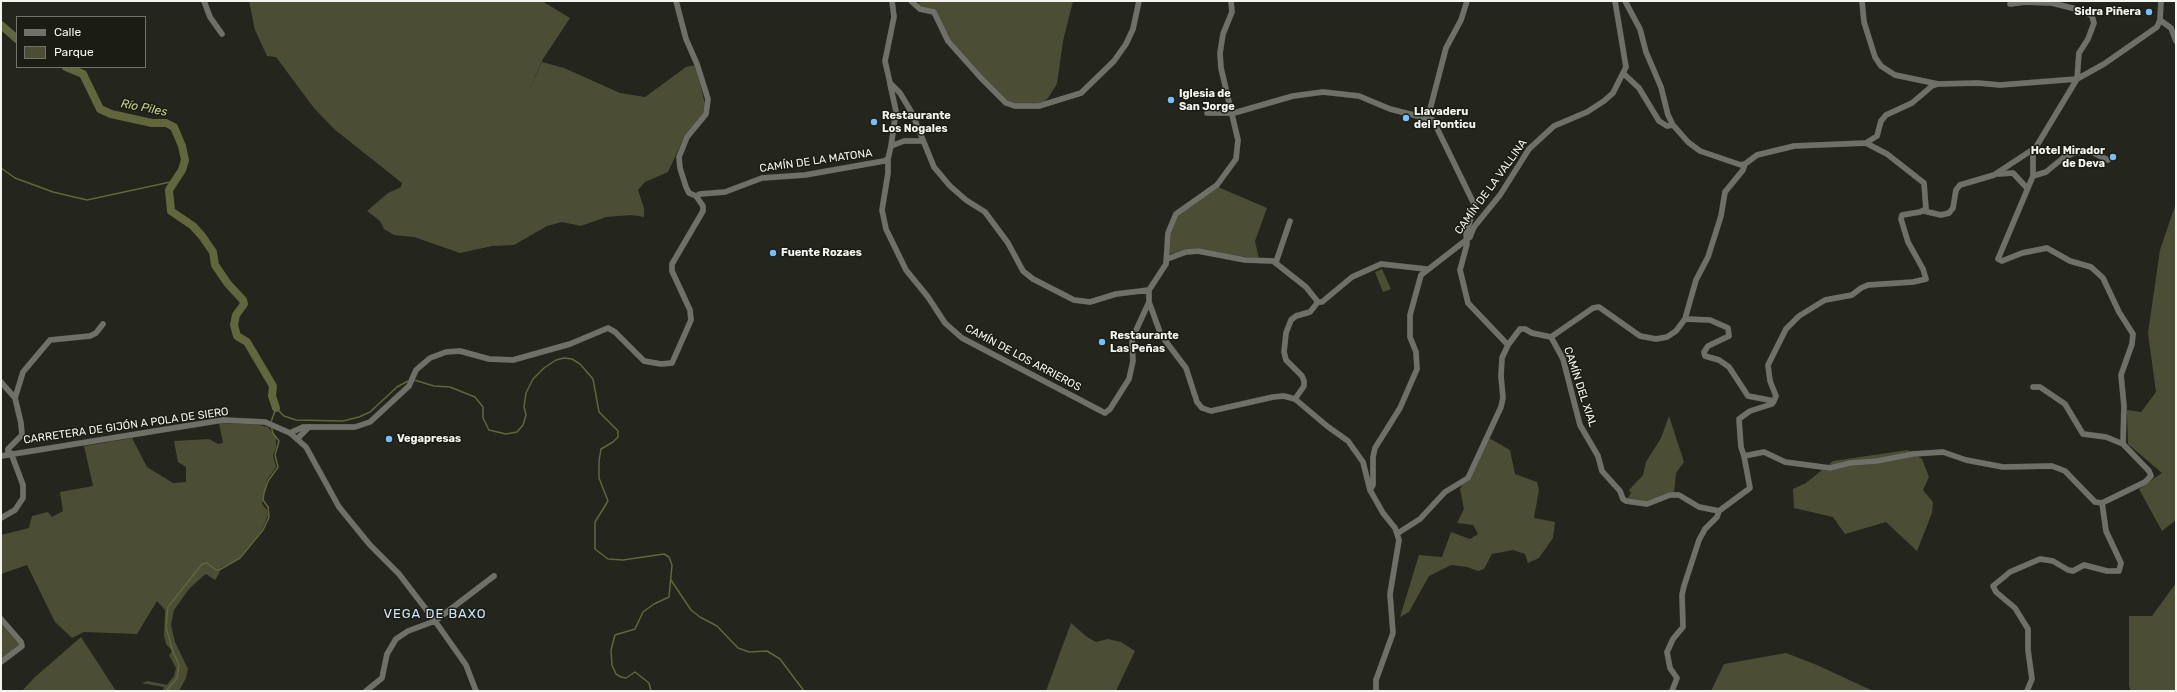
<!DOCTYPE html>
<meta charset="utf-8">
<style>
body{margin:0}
#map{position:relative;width:2177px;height:692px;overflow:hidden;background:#24251d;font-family:Rubik,sans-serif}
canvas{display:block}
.frame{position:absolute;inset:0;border:2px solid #f4f5f0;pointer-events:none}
.legend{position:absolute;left:16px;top:16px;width:130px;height:52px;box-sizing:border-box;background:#1b1c14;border:1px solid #72736c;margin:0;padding:5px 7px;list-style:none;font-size:12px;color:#f4f5f0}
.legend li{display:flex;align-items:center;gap:8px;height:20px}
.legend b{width:20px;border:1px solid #72736c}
</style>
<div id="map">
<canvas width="2177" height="692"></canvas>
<div class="frame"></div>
<ul class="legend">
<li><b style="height:5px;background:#6f7067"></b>Calle</li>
<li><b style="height:11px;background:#4b4e34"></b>Parque</li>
</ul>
</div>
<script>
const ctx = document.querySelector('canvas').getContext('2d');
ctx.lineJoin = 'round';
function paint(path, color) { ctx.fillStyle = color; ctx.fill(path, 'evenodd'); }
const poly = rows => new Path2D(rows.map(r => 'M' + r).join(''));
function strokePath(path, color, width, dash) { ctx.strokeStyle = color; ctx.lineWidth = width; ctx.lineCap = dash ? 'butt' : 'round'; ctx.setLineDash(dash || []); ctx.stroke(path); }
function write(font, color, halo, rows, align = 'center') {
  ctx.font = font + ' Rubik,sans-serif'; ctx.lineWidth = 3; ctx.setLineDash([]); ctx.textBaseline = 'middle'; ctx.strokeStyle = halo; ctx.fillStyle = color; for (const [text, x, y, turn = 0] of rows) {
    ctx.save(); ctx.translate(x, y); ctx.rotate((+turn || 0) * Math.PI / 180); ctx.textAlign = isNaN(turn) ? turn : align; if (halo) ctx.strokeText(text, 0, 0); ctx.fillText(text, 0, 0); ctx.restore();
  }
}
const green = poly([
 [249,1,542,1,570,18,543,59,524,100,542,62,564,68,620,93,645,97,686,67,696,65,706,109,700,119,685,135,668,172,645,182,638,190,644,208,644,217,632,215,606,217,581,226,562,222,547,226,514,245,492,246,460,253,414,237,394,235,384,229,380,221,367,211,388,193,401,187,402,183,334,129,314,108,276,57,267,56,255,30],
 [919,1,1073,1,1063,41,1057,84,1048,98,1039,106,1006,103,948,41,936,15,919,7],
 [1218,187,1267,208,1255,241,1259,259,1196,249,1170,254,1168,249,1169,237,1177,216],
 [2176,203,2176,520,2162,531,2139,489,2162,473,2128,444,2127,410,2141,412,2156,392,2148,333,2160,250],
 [1382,269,1391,289,1383,292,1375,272],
 [1669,416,1684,462,1676,473,1674,494,1653,502,1626,501,1631,493,1629,490,1643,475,1646,462,1661,438],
 [219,423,255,424,268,427,276,437,276,448,273,455,276,467,267,480,262,504,267,510,268,515,262,530,239,558,220,568,219,574,215,580,206,574,202,577,189,589,174,610,171,625,175,642,188,669,186,678,179,691,163,691,164,687,141,683,148,681,167,685,174,676,176,668,169,655,172,651,166,644,164,636,165,610,157,601,137,634,84,632,72,638,55,622,27,565,1,574,1,535,29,528,32,516,48,512,52,517,63,511,60,492,93,486,84,446,132,438,147,467,173,483,186,482,186,467,178,462,174,441,209,439,218,444,223,443],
 [1489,438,1510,450,1515,474,1537,482,1539,490,1534,518,1555,522,1553,538,1539,558,1528,563,1525,554,1513,550,1492,554,1484,569,1478,571,1467,567,1451,565,1429,576,1409,612,1400,617,1419,555,1442,557,1451,532,1470,539,1478,534,1473,525,1457,523,1464,509,1460,489],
 [1908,450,1922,459,1929,477,1923,490,1933,502,1932,513,1917,551,1886,522,1845,534,1833,517,1794,508,1793,489,1806,483,1833,461],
 [2176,583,2176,691,2131,691,2129,686,2129,616,2152,616],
 [1071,623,1087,637,1096,642,1108,639,1121,642,1135,651,1116,691,1046,691],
 [1,624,19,642,18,649,1,661],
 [81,637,116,691,22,691,35,677],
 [1786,653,1817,665,1873,691,1711,691,1724,664]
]);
const stream = poly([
 [1,168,15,178,53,192,87,200,175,181],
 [414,380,434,386,450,387,475,397,483,407,483,418,489,430,506,434,517,432,523,425,526,415,524,407,526,393,533,379,544,368,556,360,564,358,572,359,580,364,593,379,599,412,618,431,618,437,613,442,601,449,599,461,599,478,608,501,595,522,595,549,608,559,623,560,664,554,669,557,672,565,669,597,654,604,643,612,635,629,615,635,611,650,612,665,616,674,621,677,626,678,635,672,649,683,651,691],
 [271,422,276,408,284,416,296,420,343,421,359,417,370,412,397,387,408,381],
 [671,580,691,610,700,617,717,626,738,648,749,652,767,651,780,659,804,691],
 [166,691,177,678,179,665,173,652,166,627,168,607,202,564,207,563,216,570,219,570,240,558,263,530,269,517,268,507,263,500,264,493,268,481,278,467,275,455,279,441,273,433,271,426]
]);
const river = poly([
 [1,25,17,39],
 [66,67,83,74,100,109,111,114,152,123,166,123,174,127,182,146,185,160,182,170,169,190,171,211,193,226,202,236,213,252,215,265,228,284,243,300,244,304,236,315,234,325,237,336,247,342,273,386,272,396,276,408]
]);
const minor = poly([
 [204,1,210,17,222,34],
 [676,1,686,39,697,64,708,99,706,114,687,137,679,157,680,168,686,187,689,193,696,196],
 [892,1,894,17,885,61,890,83,900,93,912,113,934,167,950,186,966,200,985,212,1008,243,1023,271,1033,279,1074,300,1090,302,1116,294,1149,290],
 [911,1,920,9,934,12,948,41,981,78,1006,103,1015,106,1039,106,1081,93,1114,61,1126,44,1133,29,1139,1],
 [1625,1,1640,29,1646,52,1661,87,1668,115,1673,125,1688,142,1700,151,1741,165,1745,164],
 [1862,1,1864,22,1875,57,1881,66,1895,75,1938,84],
 [2010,4,2025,2,2052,3,2084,11,2092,16,2094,23,2088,39,2079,53,2077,79,2033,152,2033,176,1998,259,2002,261,2022,253,2047,248,2070,261,2091,267,2103,278,2119,312,2133,334,2132,344,2121,375,2124,406,2123,444,2149,471,2151,476,2145,482,2102,503,2106,531,2121,563,2119,571,2107,571,2084,565,2073,571,2068,570,2053,561,2040,559,2010,572,1993,586,1996,592,2015,608,2028,629,2028,650,2032,679,2027,691],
 [2160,20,2171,28,2176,41],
 [1624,74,1639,88,1659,121,1667,126,1673,125],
 [1207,113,1234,113,1293,96,1323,92,1359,96,1390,109,1433,120,1475,206,1466,233,1467,244,1460,270,1468,303,1508,345],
 [1428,117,1446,48,1461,20,1467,1],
 [891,146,904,141,922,141],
 [888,159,888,173,882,210,886,229,906,270,928,297,945,323,962,338,1105,413,1110,409,1129,379,1133,361,1132,339,1149,302],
 [1998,174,2013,173,2027,188],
 [2033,176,2046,172,2063,158,2074,153,2090,151,2108,160],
 [696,196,700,194,725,192,762,178,805,175,884,161,888,159,891,146,896,111,890,84],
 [1924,211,1941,215,1949,213,1953,208,1956,190,1960,185,1994,175,2035,148],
 [1167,259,1186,252,1198,251,1245,260,1273,261,1306,287,1318,302,1322,302,1352,277,1381,264,1426,269],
 [1276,262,1290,221],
 [1149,290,1149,302,1161,335,1186,368,1197,402,1202,408,1211,411,1273,397,1284,396,1295,399,1327,426,1348,441,1363,462,1370,490,1383,513,1395,528,1399,540,1390,594,1393,633,1376,680,1376,691],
 [1149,290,1166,264,1168,233,1176,214,1217,185,1236,159,1238,140,1221,68,1220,53,1223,34,1232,12,1231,1],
 [1685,319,1710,320,1728,328,1729,336,1708,346,1704,352,1705,356,1719,360,1729,367,1748,396,1774,401,1772,404,1750,411,1739,419,1741,447,1744,456,1764,452,1785,462,1830,468,1850,463,1877,461,1913,454,1943,452,1966,460,2003,467,2052,466,2065,471,2095,502,2102,503],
 [1551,337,1563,359,1580,425,1598,456,1602,471,1620,491,1623,499,1626,501,1647,504,1670,495,1679,495,1699,507,1719,511,1750,488,1744,456],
 [1,382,15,398,21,423,22,435,8,449,8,454],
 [2033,387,2040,387,2065,404,2083,434,2106,437,2123,444],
 [15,398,23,372,50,340,90,336,96,333,103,324],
 [1295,399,1304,386,1304,381,1302,376,1286,360,1284,352,1286,333,1291,320,1296,316,1310,312,1318,302],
 [1774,401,1776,396,1770,381,1768,365,1786,329,1799,316,1825,300,1852,295,1861,288,1868,285,1913,282,1926,279,1923,269,1908,242,1901,219,1902,215,1920,212,1926,209,1924,183,1887,154,1866,143],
 [290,433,303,427,355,427,370,422,409,386,416,370,430,358,446,352,460,351,489,359,513,360,570,344,608,328,615,332,644,361,661,364,672,363,691,320,690,310,672,271,672,264,703,211,703,206,696,196],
 [298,438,309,427],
 [1,456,223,420,265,422,290,433,306,447,339,507,370,545,399,574,435,621,466,665,476,691],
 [1370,490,1373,485,1373,457,1375,448,1400,408,1417,369,1416,352,1410,337,1410,315,1421,275,1470,237,1474,227,1500,195,1529,149,1554,126,1587,112,1604,101,1613,93,1626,67,1615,1],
 [1,518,15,510,23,498,23,485,11,453],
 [1398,533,1420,519,1445,492,1468,478,1501,407,1503,398,1501,376,1502,358,1508,345,1520,329,1525,329,1532,333,1551,337,1593,308,1599,307,1640,336,1656,339,1667,337,1676,331,1685,319,1696,280,1708,257,1721,216,1725,192,1743,170,1745,164,1757,155,1794,146,1866,143,1877,136,1881,121,1886,115,1912,103,1932,86,1938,84,1978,83,2000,85,2077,79,2104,64,2157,27,2160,20,2161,1],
 [1,619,21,642,22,646,1,662],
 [366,691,382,678,387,654,396,639,408,631,435,621,494,576],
 [1672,691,1677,678,1670,668,1667,652,1673,639,1683,627,1682,595,1684,586,1699,540,1705,529,1717,517,1719,511]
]);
const markers = [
 [2149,12,4,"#78bff7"],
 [1171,100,4,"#78bff7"],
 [1406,118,4,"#78bff7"],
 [874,122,4,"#78bff7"],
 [2113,157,4,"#78bff7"],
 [773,253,4,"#78bff7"],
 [1102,342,4,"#78bff7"],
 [389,439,4,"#78bff7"]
];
const poiNames = [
 ["Sidra Piñera",2141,12,"right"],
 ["Iglesia de",1179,94],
 ["San Jorge",1179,107],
 ["Llavaderu",1414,112],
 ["del Ponticu",1414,125],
 ["Restaurante",882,116],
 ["Los Nogales",882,129],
 ["Hotel Mirador",2105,151,"right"],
 ["de Deva",2105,164,"right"],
 ["Fuente Rozaes",781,253],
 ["Restaurante",1110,336],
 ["Las Peñas",1110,349],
 ["Vegapresas",397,439]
];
const streetNames = [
 ["CAMÍN DE LA MATONA",816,161,-8],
 ["CAMÍN DE LA VALLINA",1491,187,-54],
 ["CAMÍN DE LOS ARRIEROS",1023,358,28],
 ["CAMÍN DEL XIAL",1580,387,72],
 ["CARRETERA DE GIJÓN A POLA DE SIERO",126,426,-8]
];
const waterNames = [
 ["Río Piles",144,108,11]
];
const quarterNames = [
 ["VEGA DE BAXO",435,614]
];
paint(green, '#4b4e34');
strokePath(stream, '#61663c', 1.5);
strokePath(river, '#61663c', 8);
strokePath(minor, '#40413b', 6);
strokePath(minor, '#6f7067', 5.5);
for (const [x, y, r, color] of markers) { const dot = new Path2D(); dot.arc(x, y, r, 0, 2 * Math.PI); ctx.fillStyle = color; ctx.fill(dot); strokePath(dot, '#1b1c14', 1.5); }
write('bold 11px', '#f4f5f0', '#1b1c14', poiNames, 'left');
write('11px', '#f4f5f0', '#1b1c14', streetNames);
write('italic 12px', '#c8d08a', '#1b1c14', waterNames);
ctx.letterSpacing = '1px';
write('13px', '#cbe5fa', '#1b1c14', quarterNames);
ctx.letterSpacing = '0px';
</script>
